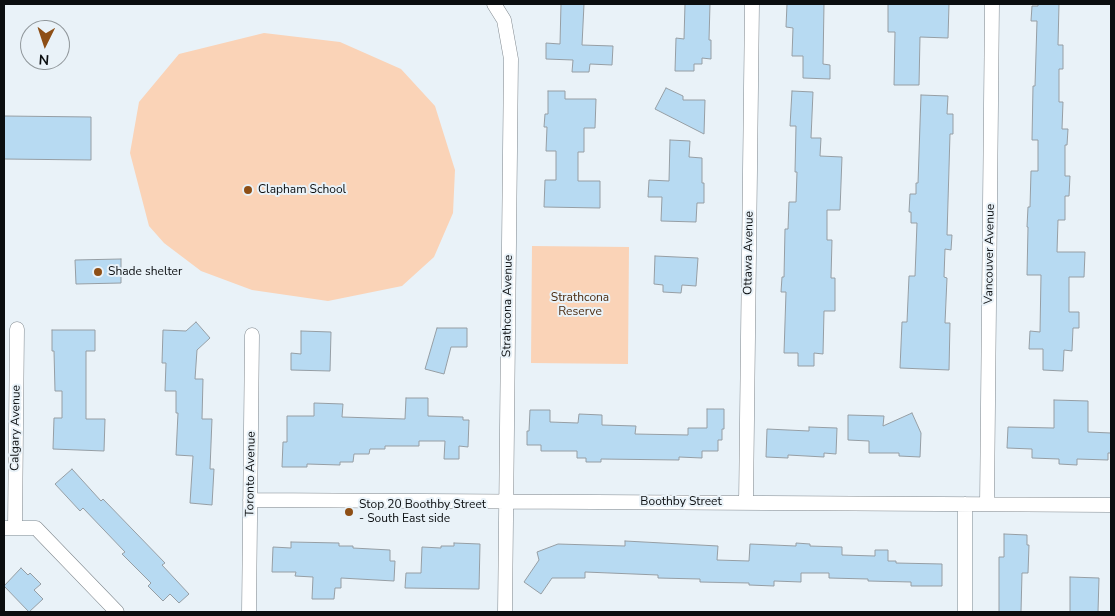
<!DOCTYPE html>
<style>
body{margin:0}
#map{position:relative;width:1115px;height:616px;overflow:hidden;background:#e9f2f8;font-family:"Nunito Sans",sans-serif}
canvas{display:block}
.frame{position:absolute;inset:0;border:5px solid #0b0e10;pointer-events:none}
.north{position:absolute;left:20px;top:20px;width:50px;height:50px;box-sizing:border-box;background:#e9f2f8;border:1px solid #90979b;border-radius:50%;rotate:184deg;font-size:14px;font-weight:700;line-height:20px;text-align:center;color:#0b0e10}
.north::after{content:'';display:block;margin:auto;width:18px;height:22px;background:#8e4f16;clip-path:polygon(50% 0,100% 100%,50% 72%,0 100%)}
</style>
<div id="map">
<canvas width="1115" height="616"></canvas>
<div class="frame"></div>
<div class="north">N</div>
</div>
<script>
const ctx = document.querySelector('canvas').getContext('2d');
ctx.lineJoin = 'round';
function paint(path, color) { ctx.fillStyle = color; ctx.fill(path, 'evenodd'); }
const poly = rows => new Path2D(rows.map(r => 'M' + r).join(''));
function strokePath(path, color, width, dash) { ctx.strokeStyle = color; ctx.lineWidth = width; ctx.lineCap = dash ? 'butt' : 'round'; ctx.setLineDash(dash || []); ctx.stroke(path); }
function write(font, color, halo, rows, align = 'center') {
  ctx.font = font + ' "Nunito Sans",sans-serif'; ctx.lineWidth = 4; ctx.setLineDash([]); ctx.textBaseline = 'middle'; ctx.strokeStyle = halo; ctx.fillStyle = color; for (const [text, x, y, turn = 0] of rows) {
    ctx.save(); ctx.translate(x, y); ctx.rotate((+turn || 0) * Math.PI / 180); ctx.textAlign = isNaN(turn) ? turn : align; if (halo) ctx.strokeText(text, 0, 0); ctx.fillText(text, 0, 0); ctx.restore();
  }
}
const green = poly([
 [264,33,340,42,401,69,435,106,455,170,453,213,434,257,402,286,328,301,252,290,201,271,164,243,149,226,130,153,139,102,179,54],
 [532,246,629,247,628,364,531,363]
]);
const building = poly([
 [561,4,584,4,582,45,613,46,612,65,590,64,589,72,572,72,573,60,546,59,546,43,560,44,561,4],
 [685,4,710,4,709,40,711,40,711,59,702,58,702,64,694,64,694,71,675,71,676,38,684,39,685,4],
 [787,4,824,4,823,64,830,65,830,79,803,78,803,56,792,56,793,28,786,27,787,4],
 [888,4,949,4,948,38,920,37,919,85,894,85,895,32,888,32,888,4],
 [1038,4,1059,4,1058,45,1063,45,1063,69,1059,69,1059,102,1063,102,1062,129,1068,129,1067,145,1065,145,1065,176,1070,176,1069,196,1065,196,1065,220,1058,220,1057,252,1085,252,1084,277,1069,277,1069,312,1079,312,1079,328,1073,328,1072,351,1064,350,1063,371,1043,370,1043,349,1029,349,1030,331,1040,332,1041,275,1027,275,1028,227,1027,227,1028,207,1030,207,1031,171,1038,171,1038,140,1032,140,1033,86,1035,86,1037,21,1031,21,1032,6,1038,6,1038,4],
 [666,88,683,96,683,100,705,100,704,134,655,109,666,88],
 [548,91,565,91,565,99,596,99,595,128,584,128,584,152,578,152,578,181,600,181,600,208,544,207,545,180,556,180,556,151,546,151,547,127,544,127,545,114,548,114,548,91],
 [792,91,813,92,811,138,821,138,820,156,842,157,840,210,827,210,827,240,832,240,831,278,835,278,835,311,824,311,823,354,814,353,814,366,798,366,798,353,784,353,786,292,781,292,782,277,784,277,785,229,788,229,789,202,796,202,797,172,795,172,796,126,790,126,792,91],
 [921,95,948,96,947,114,953,114,953,134,950,134,947,235,952,235,951,250,945,249,944,277,947,278,945,323,950,323,949,370,900,368,902,322,907,322,909,276,915,276,917,223,911,223,911,212,909,212,910,194,916,194,916,183,918,183,921,95],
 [4,116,91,117,91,160,4,159,4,116],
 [670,140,690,141,689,157,702,158,702,183,704,183,704,203,697,203,696,222,661,221,662,197,648,197,649,180,669,181,670,140],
 [655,256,698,258,696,286,682,285,681,293,663,292,663,285,654,284,655,256],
 [121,259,121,283,76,284,75,260,121,259],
 [196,322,210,338,197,350,195,379,203,379,202,419,212,419,210,469,214,469,212,505,190,503,193,456,176,455,178,413,176,413,176,391,165,391,166,363,162,363,163,330,186,331,196,322],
 [437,328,467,328,467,347,451,347,444,374,425,369,437,328],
 [52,330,95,330,95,351,86,351,86,419,105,419,104,451,53,449,54,418,62,418,62,391,55,391,54,351,52,351,52,330],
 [301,331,331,332,330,371,291,370,291,353,301,354,301,331],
 [406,398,428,398,428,416,463,417,463,420,469,420,468,447,459,446,459,459,444,459,445,441,419,441,419,446,385,446,385,449,370,449,369,454,354,454,353,462,340,462,340,465,307,464,307,467,282,467,283,442,287,442,287,416,314,416,314,403,343,404,342,417,405,419,406,398],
 [1054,400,1088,401,1088,432,1111,433,1111,453,1108,453,1108,460,1077,459,1077,465,1059,464,1059,459,1032,458,1032,449,1007,448,1008,427,1054,428,1054,400],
 [707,409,724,409,724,429,722,429,722,440,718,440,718,451,702,451,702,458,679,457,679,460,601,459,601,462,586,462,586,458,577,458,577,451,541,451,541,445,527,445,527,431,529,431,530,410,550,410,550,422,578,423,579,414,602,415,602,425,636,426,635,434,688,435,688,428,707,428,707,409],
 [912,413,921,433,920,457,899,456,899,453,869,453,869,441,848,440,848,415,884,416,883,426,912,413],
 [809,427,837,428,836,454,824,453,824,457,788,455,788,458,766,457,767,429,809,431,809,427],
 [72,469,101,501,103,499,165,563,162,565,189,594,179,603,170,594,163,601,148,586,151,583,122,554,125,552,83,508,80,511,55,484,72,469],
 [1004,534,1027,535,1027,545,1029,545,1028,573,1022,573,1021,612,999,612,999,557,1004,557,1004,534],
 [625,541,718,546,717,560,749,561,750,544,796,546,796,543,810,544,810,546,842,547,842,555,875,556,875,550,888,550,888,561,896,561,896,563,942,564,942,586,911,586,911,582,868,581,868,579,829,578,829,573,801,573,801,582,774,581,774,586,749,585,749,583,700,582,700,579,658,578,658,575,585,572,585,578,552,578,541,594,524,582,539,560,537,552,558,544,625,546,625,541],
 [291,542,339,543,339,546,353,546,353,548,390,550,390,561,395,561,394,581,341,578,341,588,335,588,334,599,312,599,313,577,295,576,296,572,272,572,273,547,291,548,291,542],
 [454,543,480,544,479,589,405,588,406,573,421,573,422,547,441,548,441,546,454,546,454,543],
 [21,568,28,575,30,573,41,584,34,590,43,599,29,612,4,586,21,568],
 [1070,577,1099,578,1098,612,1070,612,1070,577]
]);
const street = poly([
 [494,4,504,20,511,59,505,612],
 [250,500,1111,505],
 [746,503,752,4],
 [987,504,992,4],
 [4,528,36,528,117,612],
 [15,528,17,329],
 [249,612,252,335],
 [965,612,965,504]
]);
const markers = [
 [248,190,5,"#8e4f16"],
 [98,272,5,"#8e4f16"],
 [349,512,5,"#8e4f16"]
];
const poiNames = [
 ["Clapham School",258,190],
 ["Shade shelter",108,272],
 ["Stop 20 Boothby Street",359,505],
 ["- South East side",359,519]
];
const streetNames = [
 ["Ottawa Avenue",749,253,-89],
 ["Vancouver Avenue",990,254,-89],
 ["Strathcona Avenue",508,306,-89],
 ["Calgary Avenue",16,428,-89],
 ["Toronto Avenue",251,474,-89],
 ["Boothby Street",681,502]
];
const parkNames = [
 ["Strathcona",580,298],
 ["Reserve",580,312]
];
paint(green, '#fad3b7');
paint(building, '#b7daf2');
strokePath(building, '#969ea4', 1);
strokePath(street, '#7f878d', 15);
strokePath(street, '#fff', 14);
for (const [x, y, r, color] of markers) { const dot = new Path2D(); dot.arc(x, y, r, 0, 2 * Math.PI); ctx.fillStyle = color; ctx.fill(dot); strokePath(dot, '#e9f2f8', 2); }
write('12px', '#0b0e10', '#e9f2f8', poiNames, 'left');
write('12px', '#0b0e10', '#e9f2f8', streetNames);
write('12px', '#4b2b10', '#e9f2f8', parkNames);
</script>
